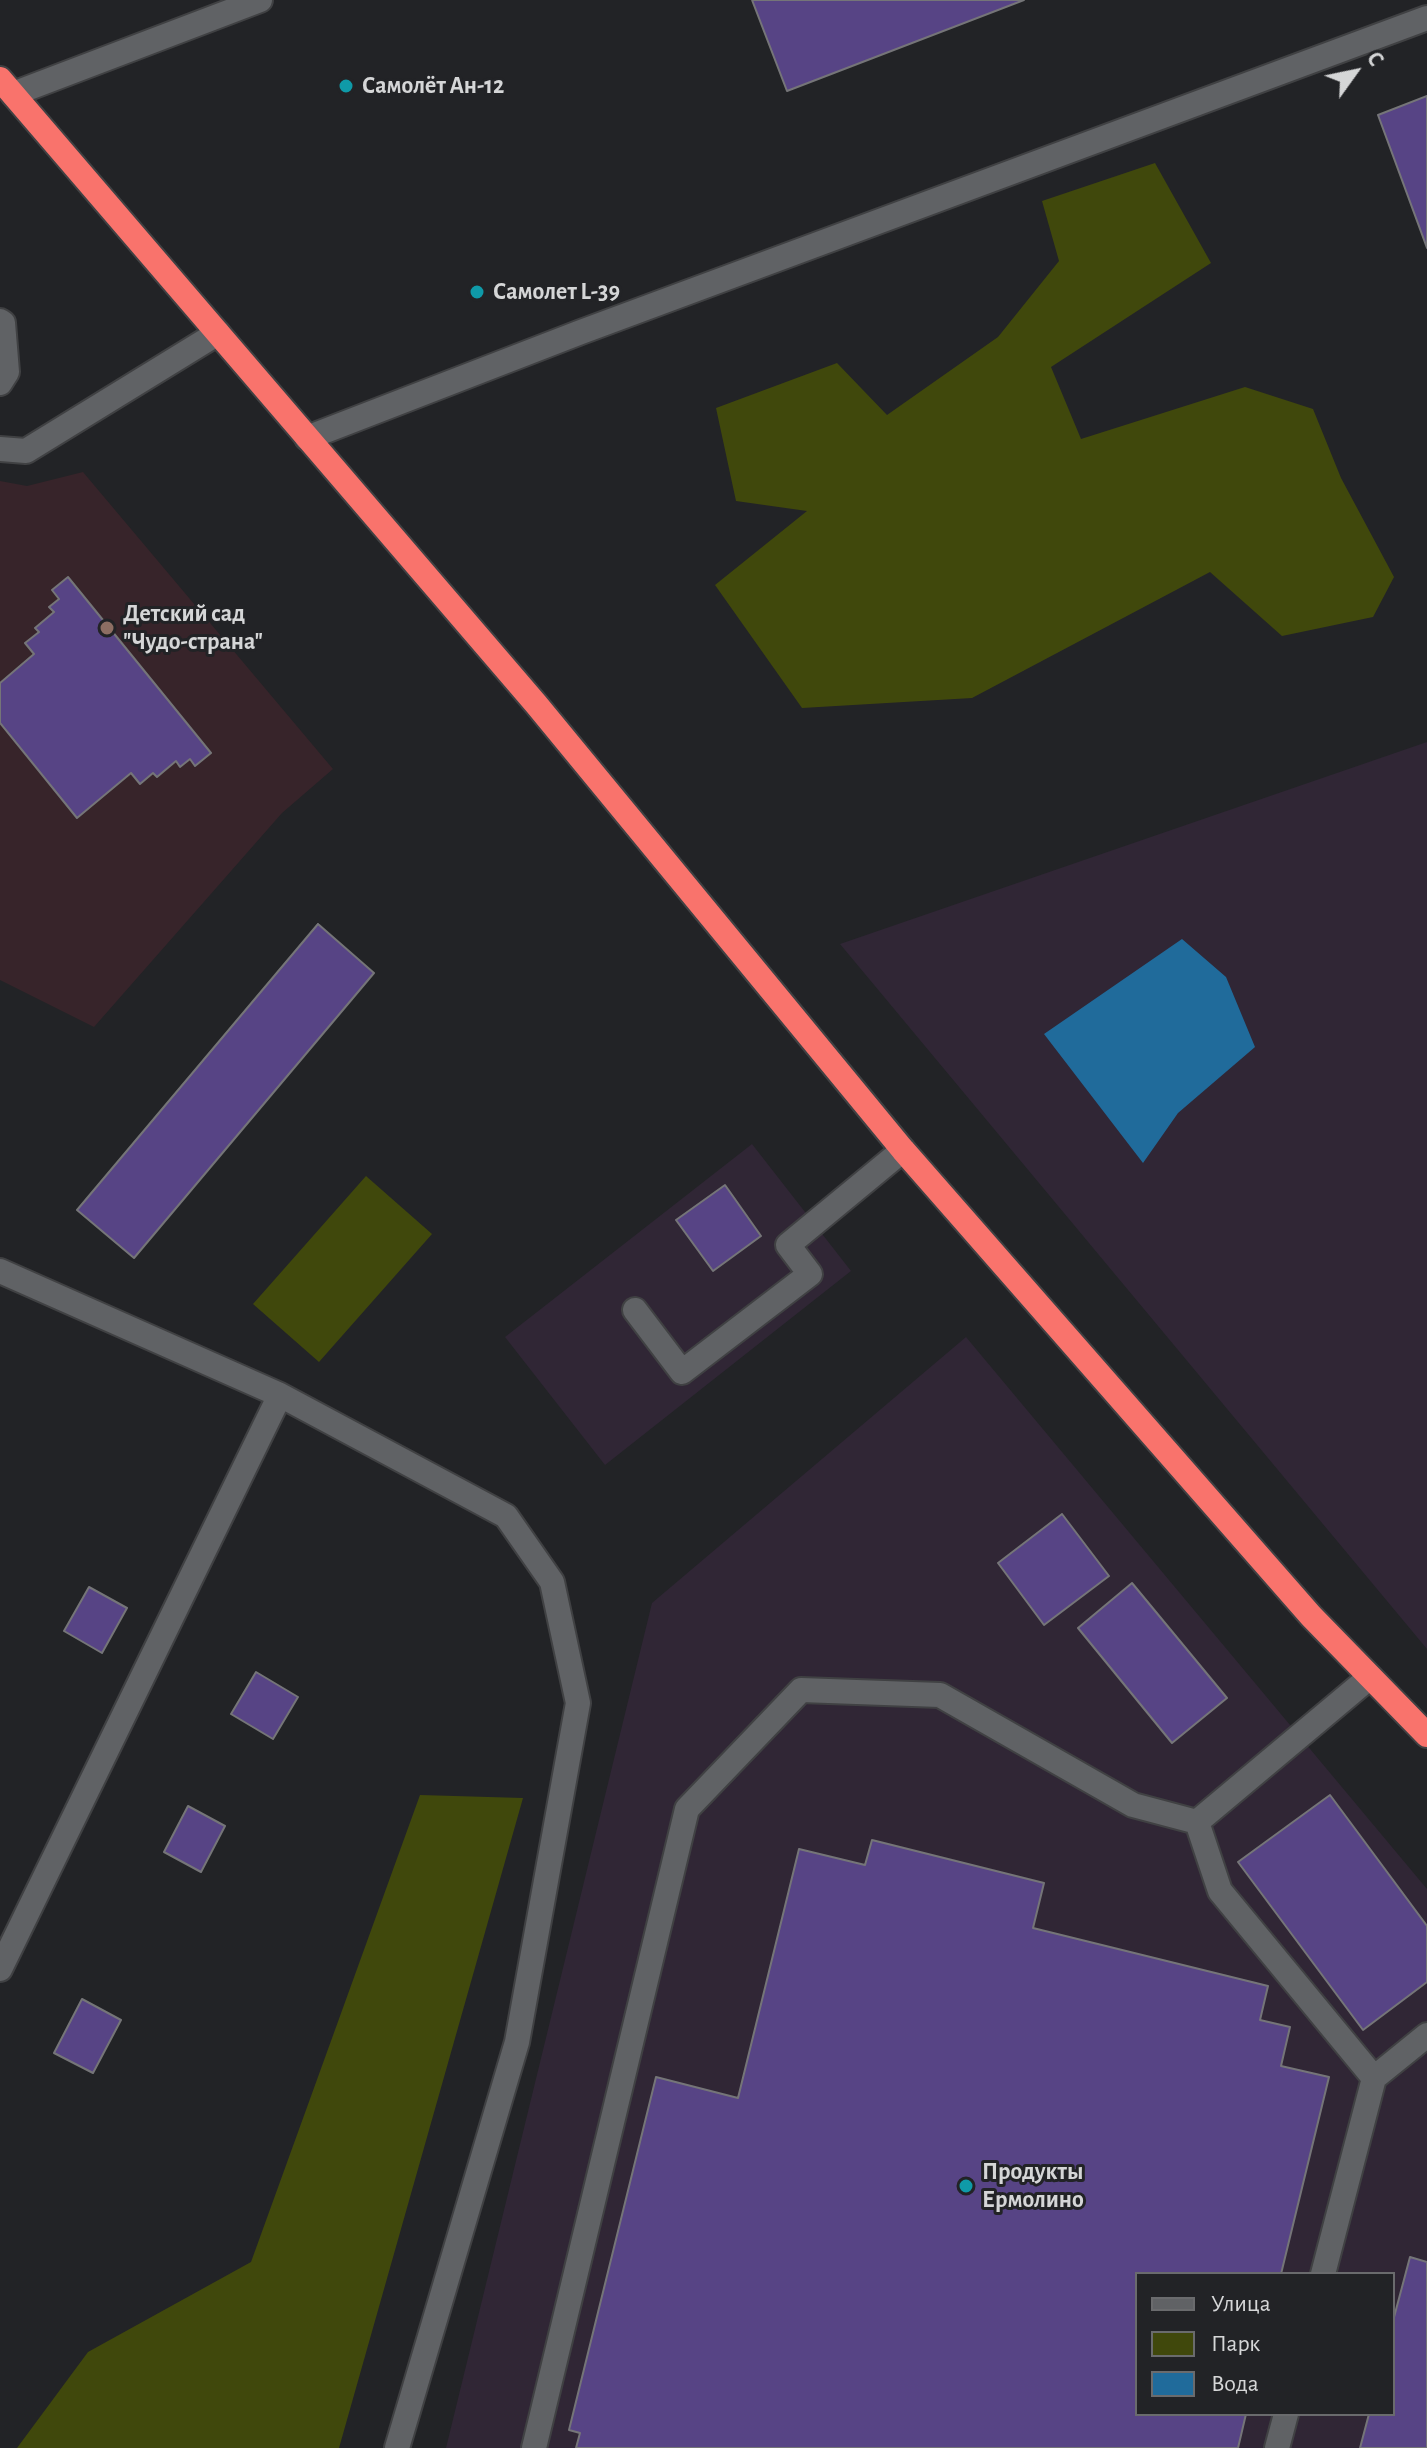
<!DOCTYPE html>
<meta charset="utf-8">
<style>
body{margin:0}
#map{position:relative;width:1427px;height:2448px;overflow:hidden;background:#222326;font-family:"Alegreya Sans",sans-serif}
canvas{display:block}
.legend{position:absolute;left:1135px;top:2272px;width:260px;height:144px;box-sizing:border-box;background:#222326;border:2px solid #6a6b6d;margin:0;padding:10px 14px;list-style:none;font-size:24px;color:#d5d6d7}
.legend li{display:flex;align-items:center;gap:16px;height:40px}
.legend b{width:40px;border:2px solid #6a6b6d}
.north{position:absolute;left:1315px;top:32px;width:80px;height:80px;-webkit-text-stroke:6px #222326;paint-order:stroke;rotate:57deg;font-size:22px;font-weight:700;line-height:32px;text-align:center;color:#d5d6d7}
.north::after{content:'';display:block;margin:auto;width:28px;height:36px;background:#d5d6d7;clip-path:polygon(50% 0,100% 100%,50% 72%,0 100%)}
</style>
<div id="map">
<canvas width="1427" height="2448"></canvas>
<ul class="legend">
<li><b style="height:10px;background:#606265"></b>Улица</li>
<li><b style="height:22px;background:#40480c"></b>Парк</li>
<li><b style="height:22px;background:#206b9b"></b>Вода</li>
</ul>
<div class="north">С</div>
</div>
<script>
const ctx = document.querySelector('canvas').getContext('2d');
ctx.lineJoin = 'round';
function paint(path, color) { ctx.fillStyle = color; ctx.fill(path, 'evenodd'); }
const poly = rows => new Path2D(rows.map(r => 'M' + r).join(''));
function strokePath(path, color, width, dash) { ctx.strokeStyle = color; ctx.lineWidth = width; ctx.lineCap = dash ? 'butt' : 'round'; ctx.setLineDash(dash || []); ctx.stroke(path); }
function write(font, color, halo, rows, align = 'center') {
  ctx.font = font + ' "Alegreya Sans",sans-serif'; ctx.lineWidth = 6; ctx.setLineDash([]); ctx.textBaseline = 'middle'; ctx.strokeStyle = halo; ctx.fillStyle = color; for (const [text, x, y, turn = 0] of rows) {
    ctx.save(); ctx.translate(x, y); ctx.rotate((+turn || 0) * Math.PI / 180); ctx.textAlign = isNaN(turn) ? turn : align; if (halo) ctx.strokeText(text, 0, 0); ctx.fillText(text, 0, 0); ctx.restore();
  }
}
const industrial = poly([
 [1427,742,1427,1649,840,944],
 [752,1144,851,1271,605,1465,505,1337],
 [966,1337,1427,1889,1427,2448,446,2448,652,1603],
 [1137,2274,1393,2274,1393,2414,1137,2414]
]);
const education = poly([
 [83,472,333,769,282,813,94,1027,0,980,0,481,27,486]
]);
const green = poly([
 [1155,163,1211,263,1051,367,1081,439,1245,387,1313,409,1341,478,1394,577,1373,617,1282,636,1210,572,972,698,802,708,715,585,807,511,736,501,716,408,837,363,887,415,998,337,1059,261,1042,201],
 [366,1176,432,1234,319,1362,253,1304],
 [420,1795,523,1798,339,2448,17,2448,88,2352,251,2262]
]);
const water = poly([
 [1182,939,1226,977,1255,1047,1178,1113,1143,1163,1044,1034]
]);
const building = poly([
 [752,0,1024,0,787,91,752,0],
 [1427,96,1427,248,1378,115,1427,96],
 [68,577,211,753,195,766,190,759,180,767,176,761,157,777,153,773,140,784,131,773,77,818,0,723,0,683,34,654,25,643,39,632,35,628,54,612,49,607,59,599,52,590,68,577],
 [318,924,374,973,134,1258,77,1210,318,924],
 [725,1185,761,1236,713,1271,676,1220,725,1185],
 [1062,1514,1109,1576,1044,1625,998,1563,1062,1514],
 [1132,1583,1227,1698,1172,1743,1078,1628,1132,1583],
 [89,1587,127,1608,102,1653,64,1631,89,1587],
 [256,1672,298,1697,273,1739,231,1714,256,1672],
 [1330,1795,1427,1926,1427,1982,1363,2030,1238,1862,1330,1795],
 [188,1806,225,1826,201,1872,164,1852,188,1806],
 [872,1840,1044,1883,1033,1928,1268,1986,1260,2020,1290,2027,1281,2066,1329,2077,1281,2274,1137,2274,1137,2414,1246,2414,1238,2448,576,2448,580,2433,569,2430,656,2077,738,2098,799,1849,865,1865,872,1840],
 [82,1999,121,2020,93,2073,54,2053,82,1999],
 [1410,2257,1427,2262,1427,2448,1360,2448,1369,2414,1393,2414,1393,2321,1410,2257]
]);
const minor = poly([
 [13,94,260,0],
 [0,321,3,323,7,372,0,383],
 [307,438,581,332,1427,18],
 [0,449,26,451,218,333],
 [0,1271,280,1395,506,1516,552,1582,578,1703,517,2042,397,2448],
 [635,1310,682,1372,810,1274,788,1245,903,1150],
 [1197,1822,1220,1891,1374,2078],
 [0,1969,280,1395],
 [1323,2274,1374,2078,1427,2035],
 [534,2448,687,1809,801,1690,940,1695,1133,1805,1197,1822,1370,1677],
 [1277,2448,1286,2414]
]);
const highway = poly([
 [0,79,536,704,903,1150,1311,1616,1427,1735]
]);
const markers = [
 [346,86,8,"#0f9aa8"],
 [477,292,8,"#0f9aa8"],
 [107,628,8,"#8d6e63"],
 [966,2186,8,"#0f9aa8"]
];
const poiNames = [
 ["Самолёт Ан-12",362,86],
 ["Самолет L-39",493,292],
 ["Детский сад",123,614],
 ["\"Чудо-страна\"",123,642],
 ["Продукты",982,2172],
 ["Ермолино",982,2200]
];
paint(industrial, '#302635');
paint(education, '#37242a');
paint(green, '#40480c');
paint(water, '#206b9b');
paint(building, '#574485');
strokePath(building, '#757578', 2);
strokePath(minor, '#404143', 28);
strokePath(highway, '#404143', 28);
strokePath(minor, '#606265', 24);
strokePath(highway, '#f9736c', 24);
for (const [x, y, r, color] of markers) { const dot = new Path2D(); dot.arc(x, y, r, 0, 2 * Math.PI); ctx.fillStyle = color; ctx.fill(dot); strokePath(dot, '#222326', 3); }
write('bold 24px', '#d5d6d7', '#222326', poiNames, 'left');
</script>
